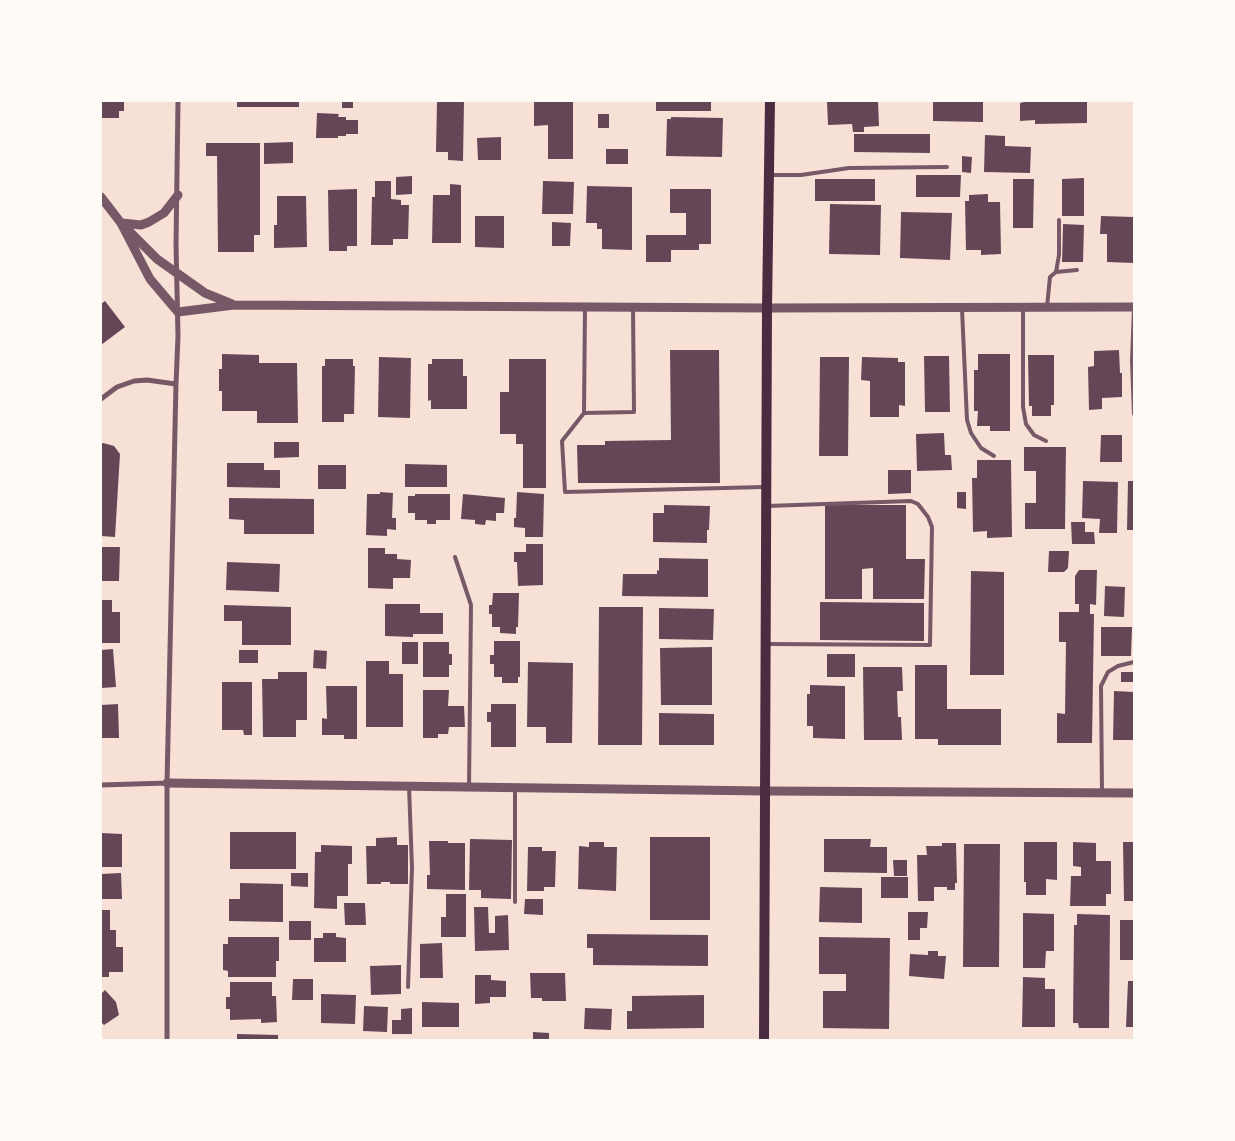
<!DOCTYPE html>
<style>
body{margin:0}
#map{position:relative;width:1235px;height:1141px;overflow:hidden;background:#f7e1d7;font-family:Raleway,sans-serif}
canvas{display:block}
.frame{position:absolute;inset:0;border:102px solid #fffaf5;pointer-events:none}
</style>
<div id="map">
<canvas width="1235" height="1141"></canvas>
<div class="frame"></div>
</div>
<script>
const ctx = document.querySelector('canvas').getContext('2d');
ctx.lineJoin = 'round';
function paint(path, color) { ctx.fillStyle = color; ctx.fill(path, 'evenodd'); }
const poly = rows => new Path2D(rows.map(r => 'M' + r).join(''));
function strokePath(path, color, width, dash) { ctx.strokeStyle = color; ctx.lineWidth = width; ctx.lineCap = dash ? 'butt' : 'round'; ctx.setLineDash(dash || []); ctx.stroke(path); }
const building = poly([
 [101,101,124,101,124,111,119,111,119,118,101,118],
 [237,101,299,101,299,107,237,107],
 [342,101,353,101,353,108,342,108],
 [437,101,464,101,463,161,448,160,448,152,436,152],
 [534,101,573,101,573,159,548,159,548,125,534,126],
 [656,101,711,101,711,111,656,111],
 [827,101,878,101,879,126,864,127,864,132,853,132,852,124,828,125],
 [933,101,983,101,983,122,933,121],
 [1028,101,1087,101,1087,123,1035,124,1035,120,1020,121,1020,103],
 [317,113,339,114,338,117,346,117,346,120,358,120,358,134,346,134,346,136,338,136,338,138,316,138],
 [598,114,609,114,609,128,598,128],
 [671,117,723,118,722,157,666,156,667,119,671,119],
 [854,134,930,134,930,153,854,152],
 [985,135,1005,136,1005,146,1031,147,1030,173,984,172],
 [501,137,501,160,478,160,477,138],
 [293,142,293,163,264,164,264,143],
 [206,143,260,143,260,235,254,235,254,252,218,252,217,156,206,156],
 [606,149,628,149,628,164,606,164],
 [962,156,972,157,971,173,962,172],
 [916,175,961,175,960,197,916,197],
 [412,176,412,194,396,195,396,177],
 [1084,178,1084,216,1062,216,1062,179],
 [815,179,875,179,875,201,815,201],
 [1013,179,1034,179,1033,228,1013,228],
 [375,181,391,181,391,199,401,200,401,205,409,205,408,239,393,239,393,245,371,245,372,197,375,197],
 [543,181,574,182,573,214,542,214],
 [450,184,461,185,461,243,432,243,433,195,450,195],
 [587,186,632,187,632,250,602,249,602,229,597,229,597,223,586,223],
 [357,189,357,246,347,246,347,251,329,251,328,190],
 [670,189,711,189,711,244,699,244,699,250,671,250,671,262,646,262,646,235,686,235,686,213,670,213],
 [988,194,988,202,1000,202,1001,254,981,255,981,250,966,250,965,201,969,201,969,195],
 [277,196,306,196,307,247,274,248,274,225,277,225],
 [830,204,881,205,880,255,829,254],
 [901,212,952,213,950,260,900,258],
 [475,216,504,216,504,248,475,247],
 [1101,216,1134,217,1134,263,1107,262,1107,234,1100,234],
 [552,222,571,223,570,246,552,246],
 [1063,224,1084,225,1083,262,1062,262],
 [105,301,125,327,101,345,101,304],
 [670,350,719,350,720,483,578,483,577,445,605,445,605,441,671,440],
 [1119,350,1120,373,1122,373,1122,397,1102,398,1102,409,1089,410,1088,367,1094,366,1094,351],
 [222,354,259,355,259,363,297,363,298,423,257,423,257,411,222,411,222,391,219,391,219,369,222,369],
 [978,354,1010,354,1010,431,990,431,990,426,977,426,978,411,974,411,974,370,978,370],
 [1028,355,1054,355,1054,405,1051,405,1051,416,1032,416,1032,406,1029,406],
 [924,356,949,356,950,412,925,412],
 [379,357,411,358,410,418,378,417],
 [820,357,849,357,848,456,819,456],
 [862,357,898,358,898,362,905,362,905,406,899,405,899,417,870,417,870,381,861,380],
 [325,359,353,359,353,366,355,366,354,414,344,414,344,422,322,422,322,366,325,366],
 [432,359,463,359,463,376,467,376,467,409,431,409,431,400,428,401,428,364,432,364],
 [509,359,546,359,546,488,523,488,523,444,516,444,516,434,500,434,500,392,509,392],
 [944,433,945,455,951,455,952,470,917,471,916,434],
 [1101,435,1122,435,1122,462,1100,462],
 [274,442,299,442,299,457,274,458],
 [103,443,114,446,120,454,115,537,101,536,101,444],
 [1024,447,1066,447,1065,529,1025,529,1025,503,1036,503,1036,471,1024,471],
 [977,460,1011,460,1012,537,987,538,987,531,973,532,972,478,977,478],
 [227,463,264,463,264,470,280,470,280,488,227,487],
 [405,464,447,465,447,487,405,487],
 [318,465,346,465,346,489,318,489],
 [888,470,911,470,911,493,888,494],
 [1083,481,1118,482,1117,533,1099,533,1100,519,1082,518],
 [1128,481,1134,481,1134,530,1127,530],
 [380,492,393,493,392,518,396,518,396,530,387,529,387,536,366,535,367,494,380,494],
 [517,492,544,494,543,537,525,537,525,528,514,527,514,518,516,518],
 [957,492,966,492,966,509,957,508],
 [415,494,450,494,450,520,436,520,436,524,427,524,427,520,415,520,415,513,408,513,408,496,415,496],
 [463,494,505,498,504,513,496,513,496,521,486,520,485,525,475,524,475,520,461,519],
 [229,498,314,499,314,534,244,534,244,520,229,519],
 [664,505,710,506,709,530,707,530,707,543,653,542,653,513,664,513],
 [825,505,906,505,906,559,925,559,924,599,873,599,873,568,862,569,862,599,825,599],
 [1071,522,1085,522,1085,532,1094,532,1095,544,1072,544],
 [526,544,543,544,543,585,518,586,517,562,514,562,514,552,526,552],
 [101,547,120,547,119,581,101,581],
 [368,548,385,548,385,554,397,554,397,559,411,560,410,578,393,578,393,589,368,588],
 [1049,551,1069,551,1068,568,1064,572,1048,572],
 [659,558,708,559,708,597,622,596,623,574,657,574,657,570,659,571],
 [227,562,280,564,279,592,226,590],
 [1079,570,1097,570,1096,605,1090,604,1090,614,1094,614,1092,743,1057,743,1057,713,1065,714,1066,642,1059,642,1059,612,1079,612,1079,604,1075,604,1075,576],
 [971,571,1004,572,1004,675,970,675],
 [1105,586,1125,587,1124,617,1104,616],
 [493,593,519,593,518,627,516,627,516,634,500,633,500,627,492,627,492,614,489,614,489,605,492,605],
 [101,600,112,600,112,612,120,612,120,643,101,643],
 [820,602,924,603,924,641,820,640],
 [385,604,420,604,420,613,443,613,443,634,413,634,413,637,385,636],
 [224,605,291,607,291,645,242,645,242,621,224,621],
 [599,607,643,607,642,745,598,745],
 [659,608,714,609,713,640,659,639],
 [1101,627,1132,627,1131,656,1101,656],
 [494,641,520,641,520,677,518,677,518,683,502,683,502,677,494,677,494,664,490,664,490,655,494,655],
 [402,642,418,642,418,664,402,664],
 [423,642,449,642,449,654,452,654,452,665,449,665,449,677,423,677],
 [712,647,712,705,661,705,660,648],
 [113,649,116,687,101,688,101,650],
 [239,650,258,650,258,663,239,663],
 [314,650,327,651,326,669,313,668],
 [827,654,855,654,855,677,827,677],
 [366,661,389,661,389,674,403,674,403,727,366,727],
 [528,662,573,663,572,743,546,743,546,727,527,727],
 [915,665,947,665,947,709,1001,709,1001,745,938,745,938,739,915,739],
 [863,667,902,667,903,691,897,691,898,717,901,717,902,740,864,740],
 [278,672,307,672,307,720,296,720,296,737,263,737,262,679,278,679],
 [1121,672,1134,672,1134,682,1121,682],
 [222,682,252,682,252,735,244,735,243,730,222,730],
 [810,685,845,686,845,739,813,738,813,726,807,726,807,694,810,694],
 [326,686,357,686,357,739,344,739,344,735,322,735,322,718,327,719],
 [423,690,449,690,448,706,464,706,465,727,449,727,448,734,438,734,438,738,423,738],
 [1114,691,1134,692,1134,740,1113,740],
 [118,704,119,738,101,738,101,705],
 [491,704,516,704,516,747,491,747,491,722,487,722,487,712,491,712],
 [659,713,714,714,714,745,659,745],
 [230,832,296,832,296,869,230,869],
 [101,833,122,834,122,867,101,867],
 [397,837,397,845,408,845,408,884,390,884,390,882,381,882,381,884,367,884,366,846,376,846,376,838],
 [650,837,710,837,710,920,650,920],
 [470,839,512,840,511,899,481,898,481,890,469,890],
 [824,839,871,839,870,847,887,847,887,873,824,872],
 [429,841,448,841,448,843,465,843,465,890,427,889,427,875,430,875],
 [589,842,604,842,604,847,617,847,616,891,578,889,579,846,589,847],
 [1024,842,1057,842,1057,880,1046,879,1046,895,1026,895,1026,882,1024,882],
 [1073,842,1096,843,1096,861,1111,861,1111,894,1106,894,1106,906,1070,906,1071,876,1081,876,1081,867,1073,866],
 [1123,842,1134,842,1134,901,1124,901],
 [942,843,956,843,957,883,955,883,955,890,947,890,947,887,934,887,934,901,918,901,917,855,927,855,926,846,942,846],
 [964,844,1000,844,999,967,963,967],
 [321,845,352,846,352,864,348,864,348,896,337,896,337,909,314,908,315,852,321,852],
 [528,847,542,847,542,851,556,851,555,887,544,887,544,891,527,891],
 [893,860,907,860,907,876,894,876],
 [121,873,122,899,101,899,101,874],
 [291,873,308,873,308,887,291,886],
 [881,877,908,877,908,898,881,898],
 [240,883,283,884,283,922,229,921,229,899,240,899],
 [820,887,862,888,862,923,819,922],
 [446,894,466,894,466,937,441,937,441,917,446,917],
 [525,899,543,899,543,915,524,914],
 [344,903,365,903,366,925,345,925],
 [474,907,488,907,489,933,495,933,495,916,508,915,509,950,475,951],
 [101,910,110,910,110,930,116,930,116,947,123,947,123,972,109,972,109,977,101,977],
 [908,912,928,912,927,928,920,928,920,940,908,940],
 [1023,913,1054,914,1054,951,1046,951,1045,968,1023,968],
 [1077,914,1110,915,1109,1028,1079,1028,1078,1023,1073,1023,1074,925,1077,925],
 [1120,920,1134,920,1134,960,1120,960],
 [289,921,311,921,311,940,289,940],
 [323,933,336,933,336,937,346,938,346,962,314,962,314,938,323,938],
 [587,934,708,935,708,966,593,965,593,948,587,948],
 [228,937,279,937,279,961,276,961,276,977,228,977,228,971,223,970,223,944,228,944],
 [819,937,890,938,889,1029,823,1028,823,991,846,991,846,974,819,974],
 [442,943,443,978,420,978,420,944],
 [928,951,938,951,938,956,946,956,944,979,909,976,910,954,928,955],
 [401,965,401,994,371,995,370,966],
 [530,973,565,973,566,1001,542,1001,542,998,531,998],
 [475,975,491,975,491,980,506,981,506,997,490,997,490,1003,475,1004],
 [1023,977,1045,978,1045,989,1055,989,1055,1027,1022,1027],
 [293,979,313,979,313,1000,292,1000],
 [1128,981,1134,981,1134,1027,1126,1027],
 [230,982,272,982,272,996,276,996,277,1022,261,1023,261,1019,230,1020,230,1009,226,1009,226,997,230,997],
 [105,990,116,1002,119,1015,104,1025,101,1022,101,994],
 [321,994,356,995,355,1024,321,1023],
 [704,995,704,1028,627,1029,627,1011,632,1011,632,996],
 [422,1002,459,1003,459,1027,422,1027],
 [364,1006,388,1007,387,1032,363,1031],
 [412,1008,412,1034,392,1034,392,1020,401,1020,401,1009],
 [585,1008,612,1009,611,1030,584,1029],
 [533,1032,549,1033,549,1040,533,1040],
 [237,1034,278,1035,278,1040,237,1040]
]);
const service = poly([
 [770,175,801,175,849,168,947,167],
 [1056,272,1059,255,1059,220],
 [585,307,584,413,562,441,565,492,764,487],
 [1047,307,1050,277,1056,272,1077,270],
 [1134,307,1132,361,1134,414],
 [962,309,967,420,971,433,981,448,994,456],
 [1023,309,1023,407,1026,424,1034,435,1046,441],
 [584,413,634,412,633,308],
 [767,506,911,501,918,504,928,517,932,527,930,645,768,644],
 [455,557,471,605,469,787],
 [515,788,515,902],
 [1102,793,1101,686,1108,672,1118,666,1134,662],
 [408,987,412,868,409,786]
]);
const minor = poly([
 [101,399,117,387,134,381,147,380,176,384],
 [101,785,167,783],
 [167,1040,167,783,176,384,178,336,176,244,178,101]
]);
const tertiary = poly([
 [101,197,121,223,157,259,205,293,232,304],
 [121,223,150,279,178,312,234,305,767,308,1134,307],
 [122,223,141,225,149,222,164,213,178,195],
 [167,783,765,791,1134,793]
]);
const secondary = poly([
 [764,1040,767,308,770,101]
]);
paint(building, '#644757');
strokePath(service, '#755966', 4);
strokePath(minor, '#755966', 5);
strokePath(tertiary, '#755966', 9);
strokePath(secondary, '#4a2c40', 10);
</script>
